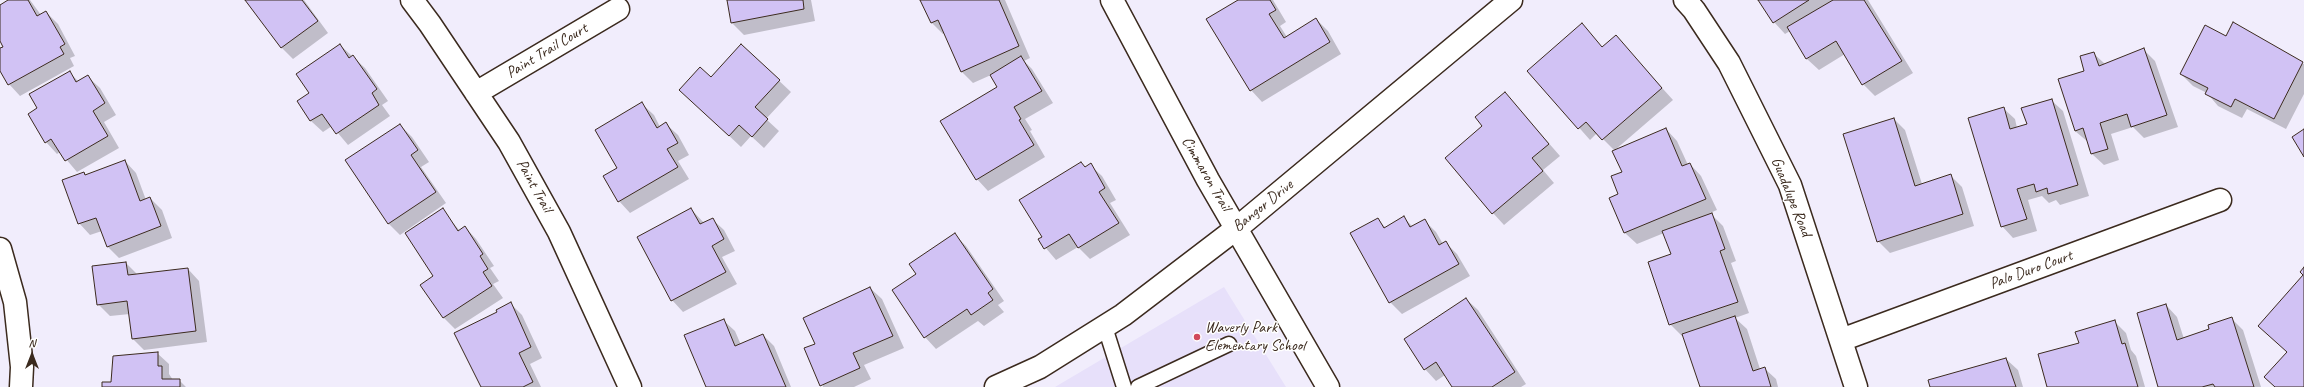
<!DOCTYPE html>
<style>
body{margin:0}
#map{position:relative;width:2304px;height:387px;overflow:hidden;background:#f1edfc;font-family:Caveat,sans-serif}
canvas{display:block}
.north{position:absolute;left:12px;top:335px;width:40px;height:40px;-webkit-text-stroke:3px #fff;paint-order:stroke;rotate:0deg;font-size:11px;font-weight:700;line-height:16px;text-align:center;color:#3b2a1e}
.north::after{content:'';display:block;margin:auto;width:14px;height:18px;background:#3b2a1e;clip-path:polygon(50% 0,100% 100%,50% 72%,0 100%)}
</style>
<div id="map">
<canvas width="2304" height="387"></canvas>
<div class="north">N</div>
</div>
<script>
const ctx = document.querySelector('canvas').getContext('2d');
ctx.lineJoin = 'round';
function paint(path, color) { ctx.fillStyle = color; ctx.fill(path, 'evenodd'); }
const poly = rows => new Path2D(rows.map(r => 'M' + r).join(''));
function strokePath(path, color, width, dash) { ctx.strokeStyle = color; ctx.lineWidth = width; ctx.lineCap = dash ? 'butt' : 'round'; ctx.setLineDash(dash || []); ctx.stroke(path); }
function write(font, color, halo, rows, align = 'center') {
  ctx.font = font + ' Caveat,sans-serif'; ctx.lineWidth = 3; ctx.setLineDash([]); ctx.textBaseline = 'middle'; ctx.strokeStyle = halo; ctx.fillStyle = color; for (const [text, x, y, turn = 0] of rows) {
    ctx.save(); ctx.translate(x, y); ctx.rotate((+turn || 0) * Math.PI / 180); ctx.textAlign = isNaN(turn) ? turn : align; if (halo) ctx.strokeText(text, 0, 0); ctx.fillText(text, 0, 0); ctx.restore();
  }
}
const built = poly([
 [1224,287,1286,387,1055,387]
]);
const shadow = poly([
 [10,0,30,0,41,15,46,12,58,24,75,56,70,58,74,66,20,96,9,84,0,69,0,50,5,47,0,39,0,6],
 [246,0,304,0,328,33,293,59,282,48],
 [728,0,811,0,815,21,744,35,732,23],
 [921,0,1005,0,1030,58,1024,61,1032,69,1053,103,1025,119,1032,130,1030,131,1045,157,988,191,977,179,998,87,991,75,973,83,962,72,945,33,943,34,931,22],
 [1239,0,1273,0,1286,22,1280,26,1287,37,1316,19,1328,31,1341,54,1262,102,1251,90],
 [1760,0,1868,0,1913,73,1875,96,1863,84,1845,54,1819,70,1807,59,1790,31,1785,34,1774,22],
 [1582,25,1603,48,1616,37,1673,100,1615,150,1666,129,1677,141,1688,165,1690,164,1701,176,1717,210,1710,213,1723,226,1736,261,1731,263,1749,313,1735,318,1747,329,1760,369,1764,368,1776,379,1778,387,1701,387,1684,335,1682,336,1670,324,1672,255,1664,233,1637,244,1625,233,1611,199,1619,195,1623,173,1614,150,1597,133,1590,140,1529,71],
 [2227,37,2304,64,2304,94,2286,129,2247,109,2242,118,2218,106,2207,93,2193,86,2181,74],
 [340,45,365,68,388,101,382,105,390,116,348,145,332,126,323,132,311,121,299,102,310,93],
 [741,45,791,92,766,119,779,131,764,148,751,136,741,147,692,101],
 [2144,50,2155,61,2178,127,2144,138,2133,127,2111,134,2119,160,2104,165,2092,154,2088,142,2075,131,2085,71,2093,53,2105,64],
 [69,72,79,82,88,77,100,88,116,115,104,122,119,148,77,172,60,152,57,154,46,142,39,108],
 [1505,93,1560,156,1543,170,1554,183,1504,225,1493,213,1484,126],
 [2051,100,2063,111,2089,196,2060,205,2056,200,2049,203,2042,196,2028,200,2037,231,2013,238,2002,226,2003,108,2015,119,2017,128,2028,125],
 [642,104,654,115,660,127,666,124,678,135,689,155,678,161,689,179,630,213,619,201],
 [1894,119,1905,130,1922,184,1950,175,1962,187,1974,226,1890,253,1878,241],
 [400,125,412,137,429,162,421,167,446,203,400,235,388,223],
 [125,161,136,173,146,200,150,198,162,210,172,238,119,258,107,246,102,231,90,235,79,223,84,173,86,176],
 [1081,163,1086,168,1090,165,1102,176,1116,200,1110,203,1130,235,1090,259,1078,247,1056,260,1039,240,1043,237],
 [691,209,704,223,712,219,724,230,735,251,722,257,737,284,683,312,672,300],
 [442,210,460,231,465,227,476,239,494,266,490,268,499,281,493,284,503,298,455,329,443,317,435,276],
 [1404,218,1413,227,1424,220,1436,232,1443,244,1445,242,1457,254,1470,276,1402,314,1390,302,1352,233,1377,219,1386,228],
 [955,235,966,246,1004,301,998,305,1004,312,984,326,978,321,936,349,925,337,917,275],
 [126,263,137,274,188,269,199,281,207,342,144,350,133,339,130,314,110,316,98,304],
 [870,288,882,299,904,348,864,365,871,379,854,387,823,387,816,344],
 [1466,299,1478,310,1526,384,1521,387,1453,387,1445,375,1436,381,1425,369,1405,339],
 [511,304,522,315,542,358,530,364,541,387,482,387],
 [2166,305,2177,317,2184,339,2210,330,2231,318,2243,330,2261,387,2159,387],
 [723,320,735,331,741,345,763,335,774,346,791,387,708,387],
 [2114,321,2126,333,2131,350,2136,356,2145,387,2048,387,2080,344],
 [157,353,169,364,169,374,173,380,179,380,186,387,103,387,112,383],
 [2006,359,2018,370,2023,387,1931,387]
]);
const building = poly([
 [8,0,28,0,37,16,46,11,65,44,60,47,64,54,8,85,0,71,0,48,3,47,0,41,0,5,8,0],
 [245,0,302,0,318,21,281,48,245,0],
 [727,0,803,0,804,9,731,23,727,0],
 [920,0,999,0,1019,46,961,72,938,20,931,23,920,0],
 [1238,0,1270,0,1276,10,1269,14,1284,38,1316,18,1330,42,1250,91,1206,19,1238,0],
 [1758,0,1809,0,1773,23,1758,0],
 [1833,0,1864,0,1902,61,1862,85,1836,41,1806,59,1787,27,1833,0],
 [2233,22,2303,62,2274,119,2235,99,2231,107,2205,94,2208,88,2180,74,2205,25,2226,36,2233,22],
 [1582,23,1602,47,1616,35,1662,88,1602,140,1586,122,1578,129,1527,71,1582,23],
 [340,44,349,58,353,55,377,89,372,93,379,105,336,134,322,114,310,121,297,101,309,93,296,74,340,44],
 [741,44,780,80,755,107,768,119,752,137,739,125,729,136,679,90,700,67,711,77,741,44],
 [2144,48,2167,115,2131,127,2127,114,2100,123,2108,149,2091,154,2083,128,2075,131,2058,79,2084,71,2080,56,2094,52,2099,66,2144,48],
 [1021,56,1042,91,1014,107,1021,119,1019,120,1034,145,976,180,940,121,997,87,990,75,1021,56],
 [70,71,76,82,88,75,105,103,93,111,108,136,65,161,51,139,45,143,28,114,37,108,29,94,70,71],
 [1505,92,1549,144,1532,158,1543,171,1492,214,1445,158,1482,126,1475,117,1505,92],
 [2052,99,2078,185,2048,194,2047,188,2036,192,2034,184,2017,189,2027,219,2001,227,1968,118,2004,107,2010,129,2027,124,2021,108,2052,99],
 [642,102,657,128,666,122,678,143,667,149,678,167,618,202,603,176,617,168,595,130,642,102],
 [1894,118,1915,186,1951,174,1963,214,1877,242,1843,134,1894,118],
 [400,124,418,150,411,155,436,192,388,224,345,160,400,124],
 [1666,128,1682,166,1690,163,1706,199,1624,233,1609,198,1618,194,1611,176,1622,172,1612,151,1666,128],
 [2304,129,2304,157,2292,137,2304,129],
 [125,160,140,201,150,197,161,226,107,247,96,218,78,224,62,180,84,172,85,175,125,160],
 [1081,162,1085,167,1091,163,1105,188,1099,192,1119,223,1078,248,1069,234,1044,249,1038,239,1042,237,1019,200,1081,162],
 [443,208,458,231,465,226,483,254,480,256,488,269,483,272,492,286,443,318,420,285,433,276,405,233,443,208],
 [691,208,700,224,713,218,724,239,712,246,726,272,671,301,637,237,691,208],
 [1712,213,1725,249,1720,251,1738,302,1669,325,1648,262,1671,254,1662,231,1712,213],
 [1404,216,1410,227,1425,219,1439,245,1446,241,1459,264,1389,303,1350,233,1378,218,1384,228,1404,216],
 [955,233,993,289,988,293,993,300,971,315,967,309,924,338,892,290,916,274,909,264,955,233],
 [126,262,128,275,188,268,196,331,132,339,127,301,97,305,92,266,126,262],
 [2304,267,2304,387,2275,387,2264,377,2287,352,2258,326,2303,275,2300,272,2304,267],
 [870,287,893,336,853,353,860,368,820,386,804,348,815,344,803,318,870,287],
 [1466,298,1515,372,1492,387,1452,387,1436,362,1424,370,1404,339,1466,298],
 [511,302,531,347,519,353,533,382,523,387,481,387,454,333,497,312,496,310,511,302],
 [2166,304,2177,340,2209,329,2208,325,2232,317,2254,387,2215,387,2213,384,2202,387,2158,387,2137,313,2166,304],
 [1735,316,1753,371,1765,367,1771,387,1700,387,1682,334,1735,316],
 [724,319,735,346,763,334,786,387,706,387,684,335,724,319],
 [2115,320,2122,344,2125,343,2138,387,2047,387,2038,354,2079,343,2075,332,2115,320],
 [158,352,158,366,162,366,162,379,180,379,180,387,102,387,102,382,111,382,113,356,158,352],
 [2006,358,2016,387,1930,387,1928,380,2006,358]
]);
const service = poly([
 [1105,327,1124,387],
 [1138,387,1229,344]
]);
const minor = poly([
 [412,0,430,24,509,142,559,232,630,387],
 [1685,0,1694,10,1729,63,1790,185,1856,387],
 [476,93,618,9],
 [0,249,15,302,22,367,21,387],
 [1841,340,2220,200],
 [996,387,1040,367,1123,315,1237,228]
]);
const tertiary = poly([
 [1112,0,1208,180,1328,387],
 [1237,228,1511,0]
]);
const markers = [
 [1197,337,4,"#d1495b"]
];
const streetNames = [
 ["Paint Trail Court",547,51,-31],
 ["Cimmaron Trail",1206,174,60],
 ["Paint Trail",534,186,61],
 ["Guadalupe Road",1791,197,68],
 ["Bangor Drive",1263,206,-39],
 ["Palo Duro Court",2031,270,-20]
];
const poiNames = [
 ["Waverly Park",1205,328],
 ["Elementary School",1205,346]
];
paint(built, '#e7e0fa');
paint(shadow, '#0003');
paint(building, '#d1c2f4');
strokePath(building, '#3b2a1e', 1);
strokePath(service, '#3b2a1e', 17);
strokePath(minor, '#3b2a1e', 25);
strokePath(tertiary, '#3b2a1e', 25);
strokePath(service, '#fff', 14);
strokePath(minor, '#fff', 22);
strokePath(tertiary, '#fff', 22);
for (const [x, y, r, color] of markers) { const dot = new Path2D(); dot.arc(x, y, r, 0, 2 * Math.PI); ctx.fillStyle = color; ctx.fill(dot); strokePath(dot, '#fff', 1.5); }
write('16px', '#3b2a1e', '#fff', streetNames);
write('16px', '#3b2a1e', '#fff', poiNames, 'left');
</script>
